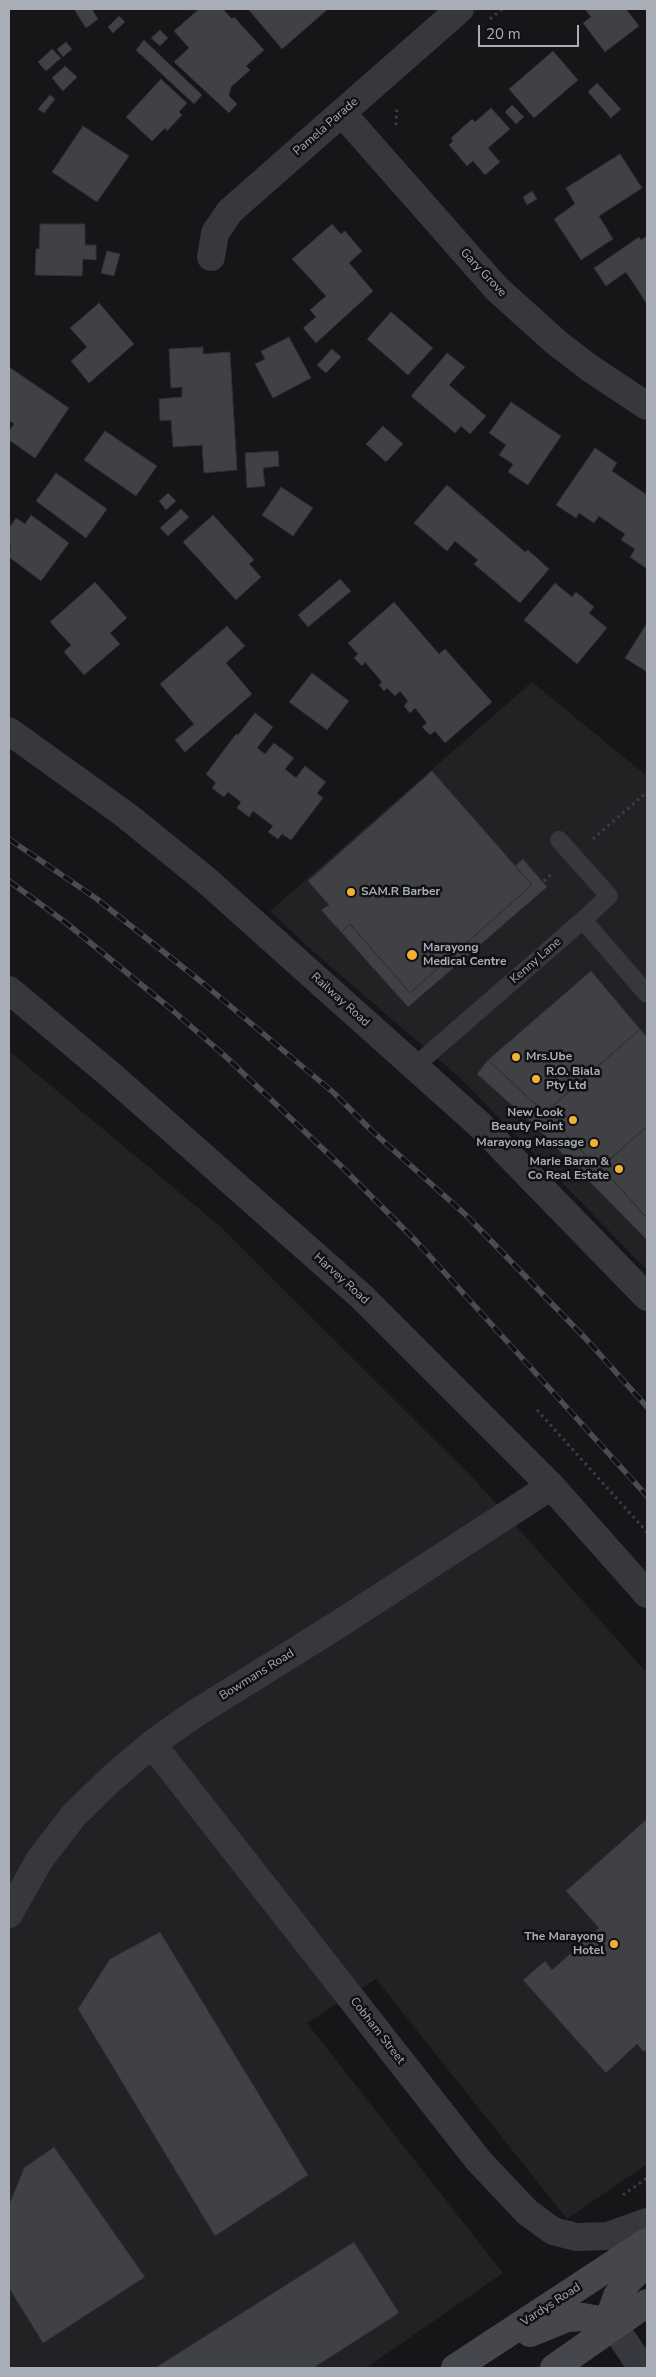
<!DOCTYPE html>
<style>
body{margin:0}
#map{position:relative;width:656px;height:2377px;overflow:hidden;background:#161618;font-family:"Nunito Sans",sans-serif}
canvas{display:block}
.frame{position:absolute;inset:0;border:10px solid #a8adb8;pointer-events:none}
.scale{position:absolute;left:478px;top:25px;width:101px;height:22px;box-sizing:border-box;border:2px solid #a8adb8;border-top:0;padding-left:6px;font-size:15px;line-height:18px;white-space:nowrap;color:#a8adb8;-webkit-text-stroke:4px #111113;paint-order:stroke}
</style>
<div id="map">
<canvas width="656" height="2377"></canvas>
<div class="frame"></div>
<div class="scale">20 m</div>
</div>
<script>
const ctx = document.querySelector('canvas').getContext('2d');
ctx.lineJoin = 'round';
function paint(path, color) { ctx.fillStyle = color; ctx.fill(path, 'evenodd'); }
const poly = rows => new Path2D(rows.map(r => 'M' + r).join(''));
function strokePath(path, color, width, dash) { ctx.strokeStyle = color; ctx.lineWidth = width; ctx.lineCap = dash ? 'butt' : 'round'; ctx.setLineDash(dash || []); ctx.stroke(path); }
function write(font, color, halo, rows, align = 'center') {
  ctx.font = font + ' "Nunito Sans",sans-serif'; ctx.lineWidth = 5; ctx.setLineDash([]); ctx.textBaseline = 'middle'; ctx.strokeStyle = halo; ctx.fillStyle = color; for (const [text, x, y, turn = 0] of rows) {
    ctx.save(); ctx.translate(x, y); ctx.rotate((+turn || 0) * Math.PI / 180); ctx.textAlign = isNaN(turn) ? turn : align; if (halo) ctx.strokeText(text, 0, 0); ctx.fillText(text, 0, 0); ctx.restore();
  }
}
const built = poly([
 [532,682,647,776,647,1270,461,1079,307,946,270,911],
 [9,1051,221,1227,475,1480,647,1673,647,2164,567,2219,376,1979,307,2023,503,2273,366,2368,9,2368]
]);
const building = poly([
 [74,9,92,9,98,19,86,28,74,9],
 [199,9,223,9,232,19,234,17,264,50,246,66,250,70,231,87,229,96,237,104,229,113,174,62,189,48,174,31,199,9],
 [248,9,328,9,282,49,248,9],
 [585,9,626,9,639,26,605,52,583,23,591,17,585,9],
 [119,16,125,22,113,33,108,27,119,16],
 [160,30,168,38,160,46,151,38,160,30],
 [144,40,202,95,194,104,136,50,144,40],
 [66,42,72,49,63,57,57,49,66,42],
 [52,49,61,58,46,71,38,62,52,49],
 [553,51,578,80,534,118,509,89,553,51],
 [65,66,77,77,63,91,52,78,65,66],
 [161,79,187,103,179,112,182,115,167,131,165,128,152,141,126,117,161,79],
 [597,83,621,109,611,118,588,92,597,83],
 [50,95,55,99,44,113,38,109,50,95],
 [512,105,524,117,516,124,505,112,512,105],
 [491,108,510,129,488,148,500,162,485,175,473,161,467,166,449,145,453,141,451,138,472,119,475,122,491,108],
 [83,126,129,156,97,202,52,172,83,126],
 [620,154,642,188,599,216,613,239,581,260,554,219,575,204,566,188,620,154],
 [532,191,537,199,527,205,523,197,532,191],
 [40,224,85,224,85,245,96,245,96,260,83,259,82,276,35,275,36,249,39,249,40,224],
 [332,224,341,234,345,231,362,251,349,263,373,291,316,343,303,328,316,317,310,310,326,296,292,259,332,224],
 [647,236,647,304,626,272,606,286,594,268,639,237,641,240,647,236],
 [107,251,120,254,114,276,101,273,107,251],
 [99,303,134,344,89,383,71,361,87,347,70,328,99,303],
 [391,312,433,348,408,375,367,339,391,312],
 [289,337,311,378,273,398,255,364,265,359,261,351,289,337],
 [203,347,203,354,230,352,237,470,204,473,202,445,173,447,171,420,160,421,159,399,182,397,182,387,171,388,169,349,203,347],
 [332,349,341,357,326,373,317,365,332,349],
 [447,353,465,367,449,385,486,416,470,434,461,426,455,433,411,396,447,353],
 [9,367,69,408,35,458,9,440,9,431,14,424,9,420,9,367],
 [511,402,561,436,528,485,508,472,513,464,499,455,506,445,489,433,511,402],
 [383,426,403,444,386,462,366,444,383,426],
 [105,431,157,466,136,496,84,460,105,431],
 [595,448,617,463,612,471,647,495,647,569,630,557,635,549,621,540,625,534,599,516,594,523,579,513,576,518,556,505,595,448],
 [278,451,279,466,263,468,265,486,247,488,245,453,278,451],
 [56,473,107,509,86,538,36,501,56,473],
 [447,485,525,552,528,550,549,569,520,603,474,564,478,560,455,541,447,551,414,523,447,485],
 [281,487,313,508,293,536,262,515,281,487],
 [168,493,176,501,166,510,159,501,168,493],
 [181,509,189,517,168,536,160,528,181,509],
 [31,515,69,543,41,581,9,557,11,545,9,543,9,528,16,518,25,524,31,515],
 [213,515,254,560,249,564,261,577,236,600,183,542,213,515],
 [340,579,351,591,308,627,298,615,340,579],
 [95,582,127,618,110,633,120,644,84,675,64,652,71,645,50,622,95,582],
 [555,583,572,597,576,592,594,607,589,613,607,628,577,664,524,620,555,583],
 [394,602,439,654,445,649,492,702,445,743,435,731,430,735,422,727,427,723,415,708,410,713,404,706,408,701,400,691,395,696,387,688,384,691,379,685,382,682,365,662,362,666,354,658,358,654,348,643,394,602],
 [647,623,647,672,625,658,647,623],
 [227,626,245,646,226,663,252,694,185,752,175,740,194,724,160,684,227,626],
 [312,673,349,701,327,730,289,702,312,673],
 [255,713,273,727,257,748,265,754,274,743,294,758,285,769,296,778,305,766,326,782,317,793,323,798,291,840,282,834,278,839,268,832,273,826,253,811,249,817,237,808,241,802,228,792,224,797,212,788,216,783,206,774,236,734,238,735,255,713],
 [432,771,532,885,410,993,350,924,341,932,321,910,329,905,308,881,432,771],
 [523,859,547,887,408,1007,341,932,350,924,410,993,532,885,515,866,523,859],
 [591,971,640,1029,545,1113,488,1060,591,971],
 [640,1029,647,1037,647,1126,599,1169,545,1113,640,1029],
 [488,1060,545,1113,599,1169,601,1167,647,1218,647,1240,534,1125,477,1074,488,1060],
 [647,1126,647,1218,601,1167,647,1126],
 [647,1819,647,2049,644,2052,637,2044,606,2073,523,1980,545,1961,552,1970,599,1928,566,1891,647,1819],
 [160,1932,308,2175,215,2236,78,2009,110,1959,160,1932],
 [54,2147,145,2277,43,2343,9,2288,9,2205,24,2168,54,2147],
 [354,2242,399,2313,313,2368,155,2368,354,2242]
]);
const path = poly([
 [490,19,502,9],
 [396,125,397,107],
 [593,839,647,792],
 [407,1001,554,872],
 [537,1410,647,1532],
 [623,2195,647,2178]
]);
const service = poly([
 [559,840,609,896,583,920],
 [415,1066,583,920,647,994]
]);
const minor = poly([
 [342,113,497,289,557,343,591,369,647,406],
 [211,257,215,233,230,211,460,9],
 [9,731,127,816,206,880,480,1125,647,1297],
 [9,990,113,1077,362,1297,551,1486,647,1594],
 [152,1744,478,2160,527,2212,553,2231,576,2237,608,2236,647,2222],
 [9,1914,40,1859,74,1815,111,1779,152,1744,193,1715,339,1624,551,1486]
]);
const tertiary = poly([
 [614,2326,642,2368]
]);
const secondary = poly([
 [614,2326,612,2310,617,2296,628,2281,647,2262],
 [530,2333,567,2318,583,2317,599,2320,614,2326],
 [455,2368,647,2242],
 [554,2368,647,2303]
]);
const rail = poly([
 [9,839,97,899,204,984,334,1093,371,1130,467,1216,587,1340,647,1407],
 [9,881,65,922,171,1009,225,1056,340,1165,416,1241,647,1496]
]);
const markers = [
 [351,892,5,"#f2b134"],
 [412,955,6,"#f2b134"],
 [516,1057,5,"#f2b134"],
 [536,1079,5,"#f2b134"],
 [573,1120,5,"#f2b134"],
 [594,1143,5,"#f2b134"],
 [619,1169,5,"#f2b134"],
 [614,1944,5,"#f2b134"]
];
const streetNames = [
 ["Pamela Parade",326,127,-41],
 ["Gary Grove",483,273,47],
 ["Kenny Lane",536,961,-41],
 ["Railway Road",340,1000,42],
 ["Harvey Road",341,1279,42],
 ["Bowmans Road",257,1675,-32],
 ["Cobham Street",377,2031,52],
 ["Vardys Road",551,2305,-33]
];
const poiNames = [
 ["SAM.R Barber",361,892],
 ["Marayong",423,948],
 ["Medical Centre",423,962],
 ["Mrs.Ube",526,1057],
 ["R.O. Biala",546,1072],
 ["Pty Ltd",546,1086],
 ["New Look",563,1113,"right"],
 ["Beauty Point",563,1127,"right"],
 ["Marayong Massage",584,1143,"right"],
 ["Marie Baran &",609,1162,"right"],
 ["Co Real Estate",609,1176,"right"],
 ["The Marayong",604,1937,"right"],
 ["Hotel",604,1951,"right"]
];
paint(built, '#222225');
paint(building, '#404145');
strokePath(building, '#303034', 1);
strokePath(path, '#3d3f44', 3, [2.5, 4]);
strokePath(service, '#37383d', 18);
strokePath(minor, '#37383d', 28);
strokePath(tertiary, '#37383d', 28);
strokePath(secondary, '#45474d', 28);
strokePath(rail, '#4a4c52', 5.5);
strokePath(rail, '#111113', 4, [11]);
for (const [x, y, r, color] of markers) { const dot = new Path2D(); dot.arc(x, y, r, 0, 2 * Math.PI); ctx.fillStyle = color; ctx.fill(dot); strokePath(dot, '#111113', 2); }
write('12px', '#a8adb8', '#111113', streetNames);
write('bold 12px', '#a8adb8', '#111113', poiNames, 'left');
</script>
